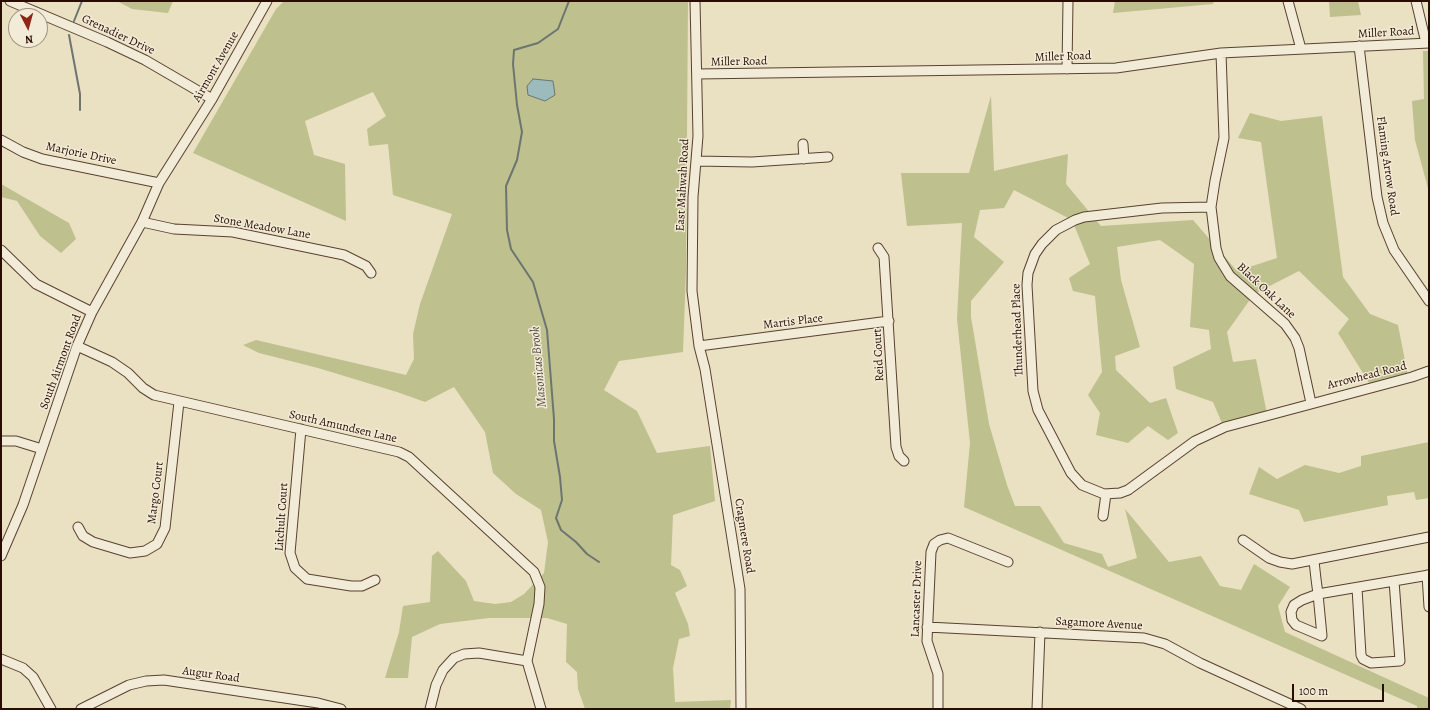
<!DOCTYPE html>
<style>
body{margin:0}
#map{position:relative;width:1430px;height:710px;overflow:hidden;background:#eae0c2;font-family:Alegreya,serif}
canvas{display:block}
.frame{position:absolute;inset:0;border:2px solid #290c00;pointer-events:none}
.north{position:absolute;left:8px;top:8px;width:40px;height:40px;box-sizing:border-box;background:#f1ebd7;border:1px solid #a19281;border-radius:50%;rotate:174deg;font-size:11px;font-weight:700;line-height:16px;text-align:center;color:#290c00}
.north::after{content:'';display:block;margin:auto;width:14px;height:18px;background:#8f2418;clip-path:polygon(50% 0,100% 100%,50% 72%,0 100%)}
.scale{position:absolute;left:1292px;top:684px;width:92px;height:18px;box-sizing:border-box;border:2px solid #290c00;border-top:0;padding-left:5px;font-size:12px;line-height:14px;white-space:nowrap;color:#290c00;-webkit-text-stroke:3px #f1ebd7;paint-order:stroke}
</style>
<div id="map">
<canvas width="1430" height="710"></canvas>
<div class="frame"></div>
<div class="north">N</div>
<div class="scale">100 m</div>
</div>
<script>
const ctx = document.querySelector('canvas').getContext('2d');
ctx.lineJoin = 'round';
function paint(path, color) { ctx.fillStyle = color; ctx.fill(path, 'evenodd'); }
const poly = rows => new Path2D(rows.map(r => 'M' + r).join(''));
function strokePath(path, color, width, dash) { ctx.strokeStyle = color; ctx.lineWidth = width; ctx.lineCap = dash ? 'butt' : 'round'; ctx.setLineDash(dash || []); ctx.stroke(path); }
function write(font, color, halo, rows, align = 'center') {
  ctx.font = font + ' Alegreya,serif'; ctx.lineWidth = 3; ctx.setLineDash([]); ctx.textBaseline = 'middle'; ctx.strokeStyle = halo; ctx.fillStyle = color; for (const [text, x, y, turn = 0] of rows) {
    ctx.save(); ctx.translate(x, y); ctx.rotate((+turn || 0) * Math.PI / 180); ctx.textAlign = isNaN(turn) ? turn : align; if (halo) ctx.strokeText(text, 0, 0); ctx.fillText(text, 0, 0); ctx.restore();
  }
}
const green = poly([
 [117,1,173,1,168,13,132,9],
 [284,1,688,1,686,270,683,352,619,361,604,390,637,411,657,453,710,446,715,501,673,515,671,565,680,570,687,586,675,593,688,624,690,636,679,639,673,668,675,702,731,700,730,709,585,709,578,689,577,672,566,662,567,624,547,618,489,618,440,624,412,637,408,678,385,678,399,632,403,606,430,602,432,556,438,551,466,581,474,601,495,604,511,602,524,594,544,573,548,542,541,510,516,494,493,473,485,432,454,387,425,402,397,392,318,368,259,353,243,345,256,340,406,375,414,359,413,334,420,304,452,214,393,195,388,144,369,146,367,129,386,116,373,92,305,121,314,155,345,164,346,221,193,153,276,9],
 [1115,1,1214,1,1213,4,1113,13],
 [1329,1,1358,1,1361,15,1330,17],
 [1423,51,1429,51,1429,192,1415,140,1412,101,1424,99],
 [991,96,994,171,1068,154,1066,184,1101,226,1193,220,1237,271,1277,258,1261,142,1238,138,1250,113,1281,121,1322,116,1343,277,1370,314,1398,325,1408,376,1371,386,1338,333,1349,319,1299,271,1254,294,1227,332,1233,362,1256,359,1267,414,1224,428,1213,402,1176,389,1173,367,1211,349,1209,330,1190,327,1194,264,1160,240,1117,247,1121,280,1140,347,1115,356,1116,370,1150,403,1166,398,1178,433,1168,440,1148,426,1128,443,1096,435,1100,413,1088,395,1102,372,1095,296,1073,291,1069,278,1090,264,1072,220,1014,190,1004,208,980,210,974,237,1004,262,971,301,971,317,989,424,1007,485,1015,506,1040,506,1064,543,1102,554,1108,567,1137,558,1125,509,1169,562,1201,556,1220,586,1241,590,1254,564,1290,587,1278,606,1285,632,1429,698,1429,709,1417,709,1417,706,964,507,970,443,957,319,962,223,907,226,901,173,969,173],
 [1,184,69,223,76,239,61,253,40,236,17,201,1,197],
 [1429,442,1429,498,1416,500,1414,492,1387,496,1388,505,1304,522,1299,510,1249,494,1259,467,1277,479,1305,465,1339,473,1361,466,1361,456]
]);
const water = poly([
 [533,79,553,81,555,95,545,101,528,95,527,86,533,79]
]);
const stream = poly([
 [569,1,558,29,538,43,514,50,513,64,517,105,522,132,517,160,506,186,507,230,511,249,533,282,547,330,554,419,554,441,560,477,562,500,556,518,561,530,576,542,587,554,599,562],
 [74,21,82,1],
 [69,35,80,94,80,110]
]);
const minor = poly([
 [10,1,107,42,145,60,212,99],
 [695,1,698,136,693,197,692,291,699,346,705,369,740,589,741,709],
 [1288,1,1301,49],
 [1416,1,1426,43],
 [1359,46,1377,197,1383,223,1394,250,1429,301],
 [1221,53,1224,138,1215,181,1211,207,1216,248,1219,258,1230,276,1285,324,1295,338,1299,348,1311,403],
 [1067,69,1068,1],
 [697,74,1116,68,1221,53,1429,43],
 [1,140,23,152,42,159,159,183],
 [803,144,804,159],
 [696,161,752,162,828,157],
 [1211,207,1162,208,1084,217,1075,220,1056,230,1042,244,1035,254,1028,273,1027,285,1033,391,1038,410,1071,473,1082,485,1104,494,1120,493,1128,490,1195,441,1225,427,1412,377,1429,371],
 [142,222,174,229,233,232,344,255,366,266,371,273],
 [878,248,884,257,896,447,899,456,904,461],
 [1,250,36,284,92,312],
 [77,346,112,362,128,373,143,388,154,395,399,452,409,457,534,572,540,587,539,604,527,661,541,709],
 [699,346,889,321],
 [301,429,290,553,295,568,307,579,351,586,362,586,375,580],
 [1,441,16,441,42,449],
 [1103,516,1106,494],
 [78,527,83,536,93,542,130,553,145,551,157,544,165,528,179,402],
 [1243,540,1269,558,1280,562,1292,564,1429,537],
 [1,556,23,505,77,346,92,312,142,222,159,183,212,99,267,1],
 [1314,561,1316,579,1318,594,1322,636,1296,625,1292,620,1291,612,1294,605,1302,600,1318,594,1429,575],
 [1427,575,1429,607],
 [1357,588,1361,655,1363,659,1371,663,1400,661,1394,581],
 [927,627,1144,638,1165,644,1200,663,1301,709],
 [1,659,23,668,33,677,51,709],
 [81,709,129,685,146,681,164,680,318,703,341,709],
 [430,709,436,685,443,670,454,658,464,654,479,653,527,661],
 [938,709,938,674,927,641,931,552,934,544,940,540,948,538,1008,562],
 [1037,709,1040,632]
]);
const streetNames = [
 ["Miller Road",1386,33,-3],
 ["Grenadier Drive",118,35,25],
 ["Miller Road",1063,57,-2],
 ["Miller Road",739,62,-1],
 ["Airmont Avenue",216,67,-60],
 ["Marjorie Drive",81,154,12],
 ["Flaming Arrow Road",1387,166,82],
 ["East Mahwah Road",683,185,-87],
 ["Stone Meadow Lane",262,227,10],
 ["Black Oak Lane",1266,291,43],
 ["Martis Place",793,322,-7],
 ["Thunderhead Place",1018,330,-92],
 ["Reid Court",879,355,-93],
 ["South Airmont Road",61,362,-70],
 ["Arrowhead Road",1367,376,-14],
 ["South Amundsen Lane",343,427,13],
 ["Margo Court",156,493,-83],
 ["Litchult Court",282,517,-86],
 ["Cragmere Road",744,536,81],
 ["Lancaster Drive",917,599,-88],
 ["Sagamore Avenue",1099,624,3],
 ["Augur Road",211,675,8]
];
const waterNames = [
 ["Masonicus Brook",539,367,-95]
];
paint(green, '#bec08e');
paint(water, '#9bbbbd');
strokePath(water, '#6d7571', 1);
strokePath(stream, '#6d7571', 2);
strokePath(minor, '#594130', 11);
strokePath(minor, '#f1ebd7', 9);
write('12px', '#290c00', '#f1ebd7', streetNames);
write('italic 13px', '#514942', '#f1ebd7', waterNames);
</script>
